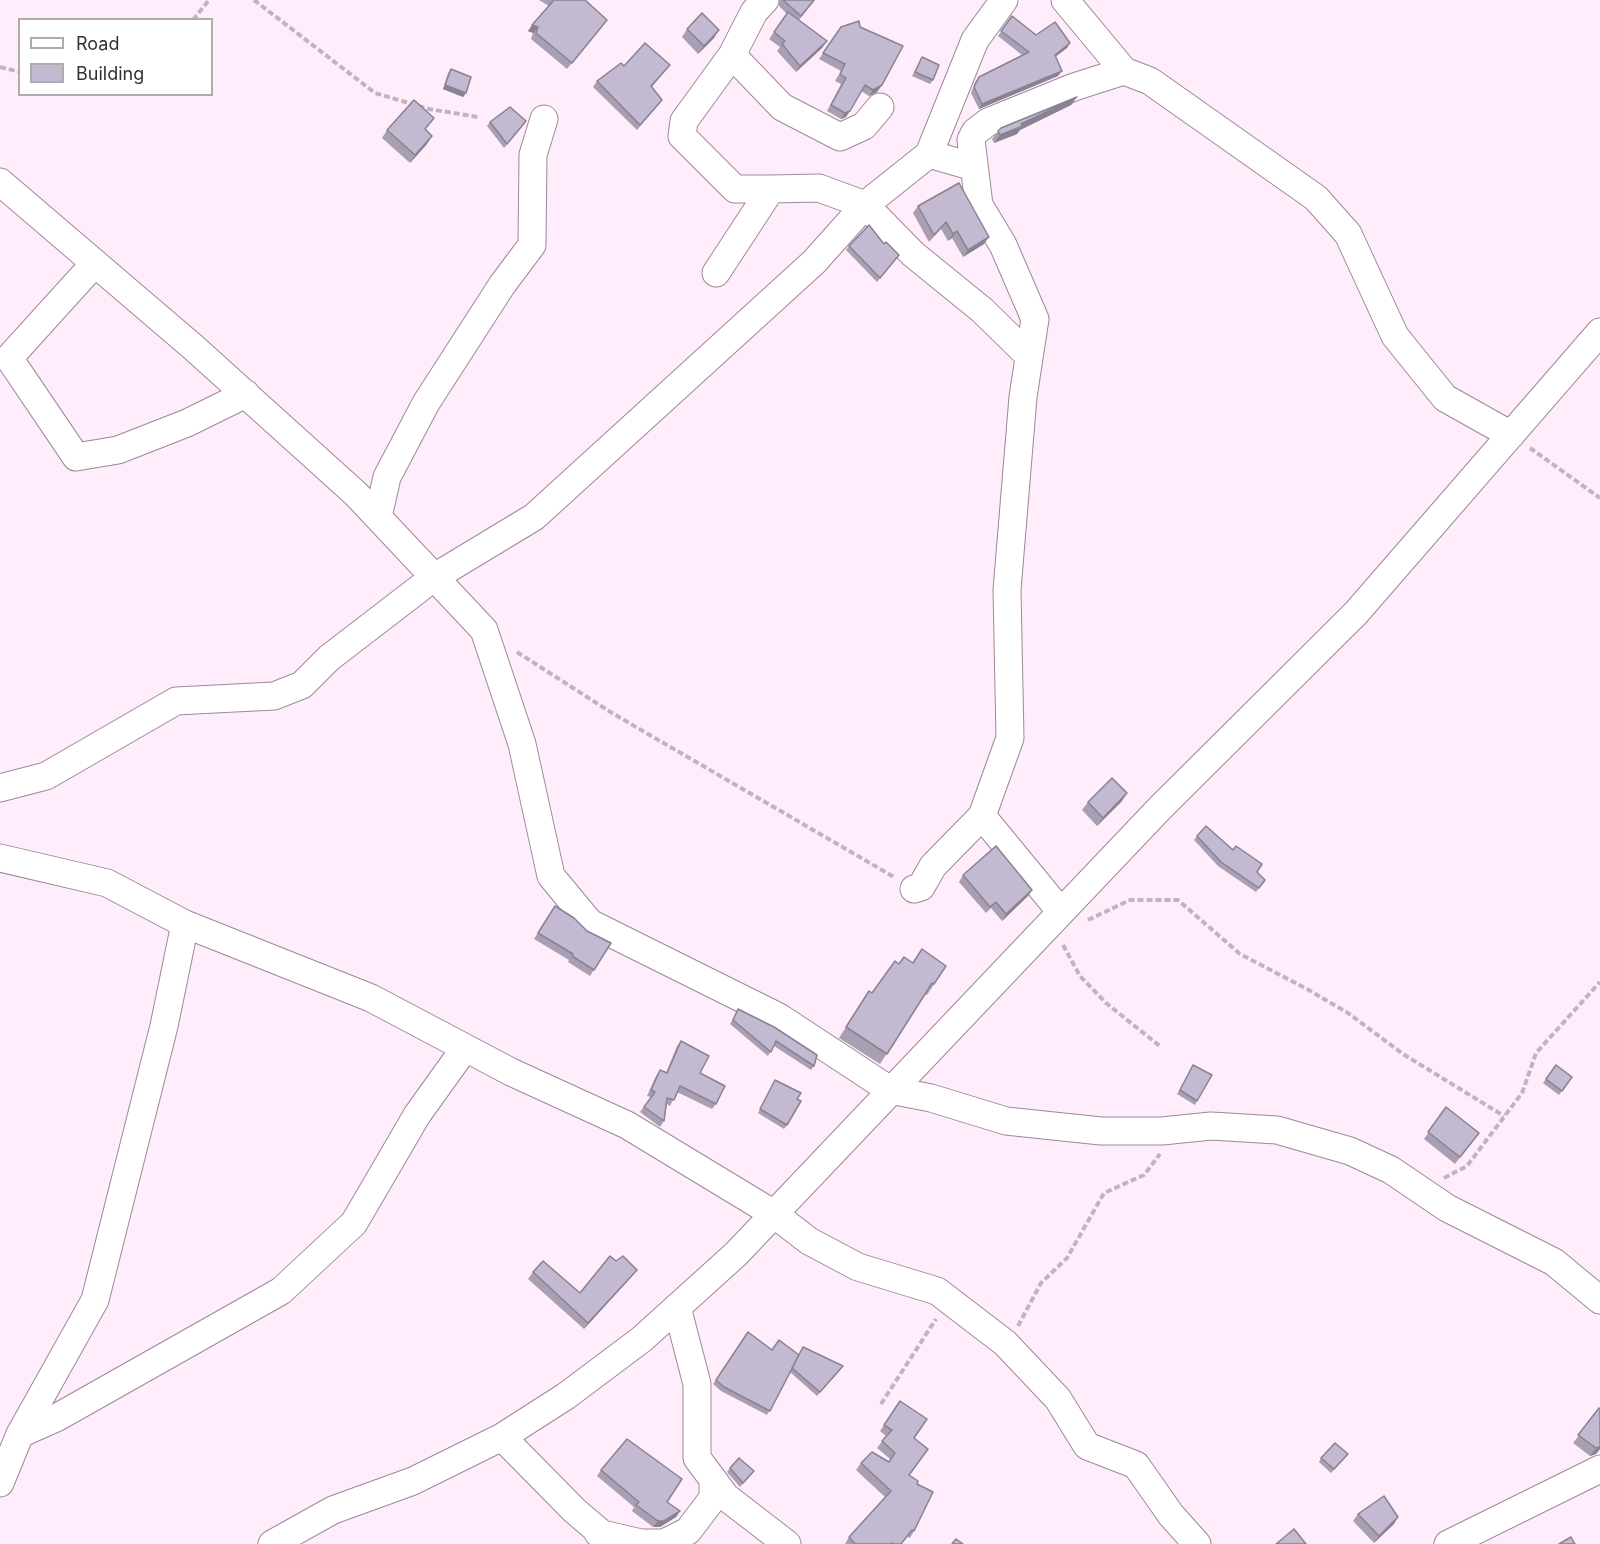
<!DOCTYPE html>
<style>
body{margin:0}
#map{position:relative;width:1600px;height:1544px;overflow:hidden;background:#ffedfc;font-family:Inter,sans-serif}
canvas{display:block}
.legend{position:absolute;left:18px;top:18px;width:195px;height:78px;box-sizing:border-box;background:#fff;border:2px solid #afacaf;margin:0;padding:8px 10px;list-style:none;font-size:18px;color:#372f36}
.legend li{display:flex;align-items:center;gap:12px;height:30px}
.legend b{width:30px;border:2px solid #afacaf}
</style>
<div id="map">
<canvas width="1600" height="1544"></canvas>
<ul class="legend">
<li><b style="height:8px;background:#fff"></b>Road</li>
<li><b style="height:16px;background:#c3b9d0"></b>Building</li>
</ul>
</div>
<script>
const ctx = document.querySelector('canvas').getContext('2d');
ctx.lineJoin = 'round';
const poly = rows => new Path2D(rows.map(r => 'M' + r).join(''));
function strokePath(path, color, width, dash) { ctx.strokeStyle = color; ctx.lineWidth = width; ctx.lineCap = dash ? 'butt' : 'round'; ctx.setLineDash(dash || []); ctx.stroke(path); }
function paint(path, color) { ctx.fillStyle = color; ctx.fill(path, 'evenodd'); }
const path = poly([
 [254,0,375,93,429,109,478,117],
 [193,20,209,0],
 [0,67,20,72],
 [111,94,115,94],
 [1530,448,1600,498],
 [517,652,612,713,894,877],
 [1088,920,1130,900,1178,900,1240,954,1307,989,1348,1013,1403,1054,1504,1116],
 [1063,945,1080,976,1106,1003,1161,1047],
 [1444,1178,1467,1166,1522,1093,1536,1053,1600,982],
 [1018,1326,1041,1283,1067,1258,1104,1193,1144,1175,1160,1154],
 [881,1404,936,1319]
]);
const minor = poly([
 [765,0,754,12,732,55,782,107,840,137,864,126,880,107],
 [1065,0,1124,71,1150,81,1316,198,1348,234,1395,336,1445,398,1511,435],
 [732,55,684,121,682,136,735,189,771,189],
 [929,154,975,40,1004,0],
 [0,182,193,347,356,494,484,630,522,744,551,876,590,923,779,1017,890,1090,931,1098,1006,1121,1101,1131,1162,1131,1211,1126,1277,1130,1350,1151,1391,1170,1447,1208,1554,1262,1600,1300],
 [95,263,9,358,76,457,118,450,187,423,246,394],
 [716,273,771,189,819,188,865,205,929,154,974,167],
 [378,517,387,477,426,403,502,285,532,245,533,155,544,119],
 [0,788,46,776,176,701,274,696,302,685,329,658,433,578,534,517,814,262,865,205,913,254,982,310,1029,356],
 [0,858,107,883,185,924,371,998,511,1072,627,1125,774,1214,809,1241,858,1267,937,1291,1005,1343,1058,1399,1087,1446,1136,1465,1171,1515,1197,1544],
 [914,889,921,887,933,866,982,816],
 [1061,912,982,816,1010,738,1007,590,1023,397,1035,319,1003,245,979,205,971,140,975,132,988,122,1074,87,1124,71],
 [185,924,164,1026,95,1300,20,1434,56,1418,281,1291,354,1223,417,1115,465,1048],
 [677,1307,697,1384,697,1458,726,1497,787,1544],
 [502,1437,575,1511,614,1544],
 [0,1483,20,1434],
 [598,1533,641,1543,664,1543,688,1531,713,1498,713,1480],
 [272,1544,333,1510,413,1481,502,1437,566,1396,642,1339,736,1254,1160,808,1356,613,1600,332],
 [1448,1544,1600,1469]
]);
const wall = poly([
 [539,0,564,0,607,20,567,69,531,39,533,33,528,31,549,6],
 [779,0,815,0,799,20,827,41,822,48,796,72,777,51,780,47,769,39,787,14,779,6],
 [1012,16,1036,35,1070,43,1067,48,1055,57,1058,76,979,109,971,93,975,82,979,77,1022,55,998,36],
 [841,27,860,27,882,85,877,92,869,96,861,91,846,117,841,119,827,111,841,84,835,81,841,71,819,59],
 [687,29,714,38,698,54,682,37],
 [922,57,933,80,930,84,912,76],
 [670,65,652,87,658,105,637,130,593,87,597,81,624,66],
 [451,69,466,93,463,97,443,89,448,73],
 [1077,97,1071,105,1020,130,1017,134,994,143,992,139,998,131],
 [490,122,523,125,504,148,487,126],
 [387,130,427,144,410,163,382,138],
 [918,206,984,244,963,257,952,238,948,241,941,229,929,242,913,213],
 [884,244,899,255,877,282,846,250,849,246],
 [1122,801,1097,826,1082,810,1088,802],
 [1197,836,1257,872,1265,880,1256,892,1218,866,1194,840],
 [963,875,1032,890,1028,896,1002,921,991,908,986,913,959,882],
 [555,906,587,931,611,943,590,976,568,962,569,960,534,939],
 [913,963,946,966,927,995,925,994,880,1064,839,1038,869,991,872,993],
 [738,1009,814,1066,811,1070,774,1046,768,1056,730,1024],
 [681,1041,700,1073,716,1104,712,1109,677,1092,670,1106,667,1104,664,1121,660,1127,640,1112,651,1097,647,1096,656,1076,660,1070,666,1073,677,1046],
 [1193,1065,1197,1101,1195,1105,1177,1094],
 [1556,1065,1572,1077,1559,1095,1543,1083],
 [775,1080,797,1099,787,1125,784,1129,758,1113],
 [1446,1107,1479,1133,1455,1164,1424,1139],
 [616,1261,637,1270,632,1276,584,1329,528,1279,533,1272,580,1293],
 [748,1332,772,1350,798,1355,803,1347,840,1370,817,1396,790,1372,767,1415,721,1391,713,1384],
 [900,1401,914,1438,909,1475,917,1484,914,1531,910,1538,907,1536,901,1544,845,1544,849,1537,885,1497,856,1470,861,1463,889,1462,890,1459,877,1448,886,1436,880,1431],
 [1600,1409,1600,1449,1596,1454,1590,1456,1573,1443],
 [1321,1458,1345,1458,1331,1473,1319,1462],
 [730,1468,754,1471,740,1487,727,1472],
 [601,1470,667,1502,680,1511,676,1517,660,1527,653,1527,632,1511,634,1507,597,1476],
 [1358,1514,1394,1524,1374,1543,1353,1521]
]);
const shadedWall = poly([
 [532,25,538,27,533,33,528,31],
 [719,30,714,38,698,54,704,46],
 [827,41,822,48,796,72,800,66],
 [1070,43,1067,48,1051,60,1055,55],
 [1062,71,1058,76,979,109,982,104],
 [445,85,466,93,463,97,443,89],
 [882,85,877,92,869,96,873,90],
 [1077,97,1071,105,1020,130,1017,134,994,143,1000,135,1021,124],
 [850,111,846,117,841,119,845,113],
 [432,136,427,144,410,163,415,155],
 [957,231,952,238,948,241,953,234],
 [989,237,984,244,963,257,968,250],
 [1127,793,1122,801,1097,826,1103,818],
 [1032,890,1028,896,1002,921,1006,914],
 [637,1270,632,1276,584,1329,588,1323],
 [1600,1447,1600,1449,1596,1454,1590,1456,1596,1448],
 [680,1511,676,1517,660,1527,653,1527,658,1521],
 [1398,1517,1394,1524,1374,1543,1379,1536]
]);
const building = poly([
 [554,0,585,0,607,20,572,63,536,33,538,27,532,25,554,0],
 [783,0,814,0,801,16,783,0],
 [788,12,827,41,800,66,782,44,785,41,774,32,788,12],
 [702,13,719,30,704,46,687,29,702,13],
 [1012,16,1036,35,1055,22,1070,43,1055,55,1062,71,982,104,974,87,979,77,1029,52,1001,31,1012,16],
 [859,21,860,27,903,46,882,85,873,90,865,85,850,111,845,113,831,105,846,78,840,74,845,64,823,53,841,27,859,21],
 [645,43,670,65,651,86,662,100,640,125,597,81,621,63,624,66,645,43],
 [922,57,939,65,933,80,915,72,922,57],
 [451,69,471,77,466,93,445,85,451,69],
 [1077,97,1021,124,1023,126,1000,135,998,131,1001,128,1077,97],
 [414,100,434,118,425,129,432,136,415,155,387,130,414,100],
 [510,107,526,121,507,144,490,122,510,107],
 [959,183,989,237,968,250,957,231,953,234,946,222,934,235,918,206,959,183],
 [869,225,884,244,886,242,899,255,880,278,849,246,869,225],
 [1112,778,1127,793,1103,818,1088,802,1112,778],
 [1206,826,1233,850,1236,846,1262,864,1257,872,1265,880,1259,888,1221,862,1197,836,1206,826],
 [996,846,1032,890,1006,914,996,902,990,907,963,875,996,846],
 [555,906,574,918,587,931,611,943,594,970,572,956,573,954,538,933,555,906],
 [922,949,946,966,934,984,932,983,887,1054,846,1027,869,991,872,993,895,961,899,964,904,957,913,963,922,949],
 [738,1009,774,1027,817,1055,814,1066,776,1041,771,1052,733,1020,738,1009],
 [681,1041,709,1056,700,1073,725,1086,716,1104,680,1086,674,1100,667,1098,664,1121,644,1107,655,1092,651,1090,660,1070,667,1073,681,1041],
 [1193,1065,1212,1075,1197,1101,1180,1090,1193,1065],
 [1556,1065,1572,1077,1562,1091,1546,1079,1556,1065],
 [775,1080,801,1093,797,1099,801,1101,787,1125,760,1109,775,1080],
 [1446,1107,1479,1133,1460,1157,1428,1132,1446,1107],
 [610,1256,616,1261,623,1256,637,1270,588,1323,533,1272,543,1261,580,1293,610,1256],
 [748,1332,772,1350,779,1340,799,1355,770,1411,724,1387,716,1380,748,1332],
 [803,1347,843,1366,820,1392,792,1368,803,1347],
 [900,1401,927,1419,914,1438,928,1449,909,1475,918,1481,917,1484,933,1492,914,1531,912,1530,901,1544,894,1544,892,1543,891,1544,855,1544,849,1537,891,1491,861,1463,872,1452,889,1462,895,1453,882,1441,892,1430,884,1425,900,1401],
 [1599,1408,1600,1409,1600,1447,1596,1448,1578,1435,1599,1408],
 [627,1439,682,1479,667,1502,680,1511,664,1521,658,1521,636,1505,639,1502,601,1470,627,1439],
 [1335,1443,1348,1454,1334,1469,1321,1458,1335,1443],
 [739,1458,754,1471,743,1483,730,1468,739,1458],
 [1384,1496,1398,1517,1379,1536,1358,1514,1384,1496],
 [1294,1529,1306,1544,1276,1544,1294,1529],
 [1571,1537,1575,1544,1559,1544,1571,1537],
 [956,1539,963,1544,952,1544,956,1539]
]);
strokePath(minor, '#9c8899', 29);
strokePath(path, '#c2b3c0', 4, [6, 3]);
strokePath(minor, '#fff', 27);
paint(wall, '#a89fb3');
paint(shadedWall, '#888292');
paint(building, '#c3b9d0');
strokePath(building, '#888292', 1.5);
</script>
